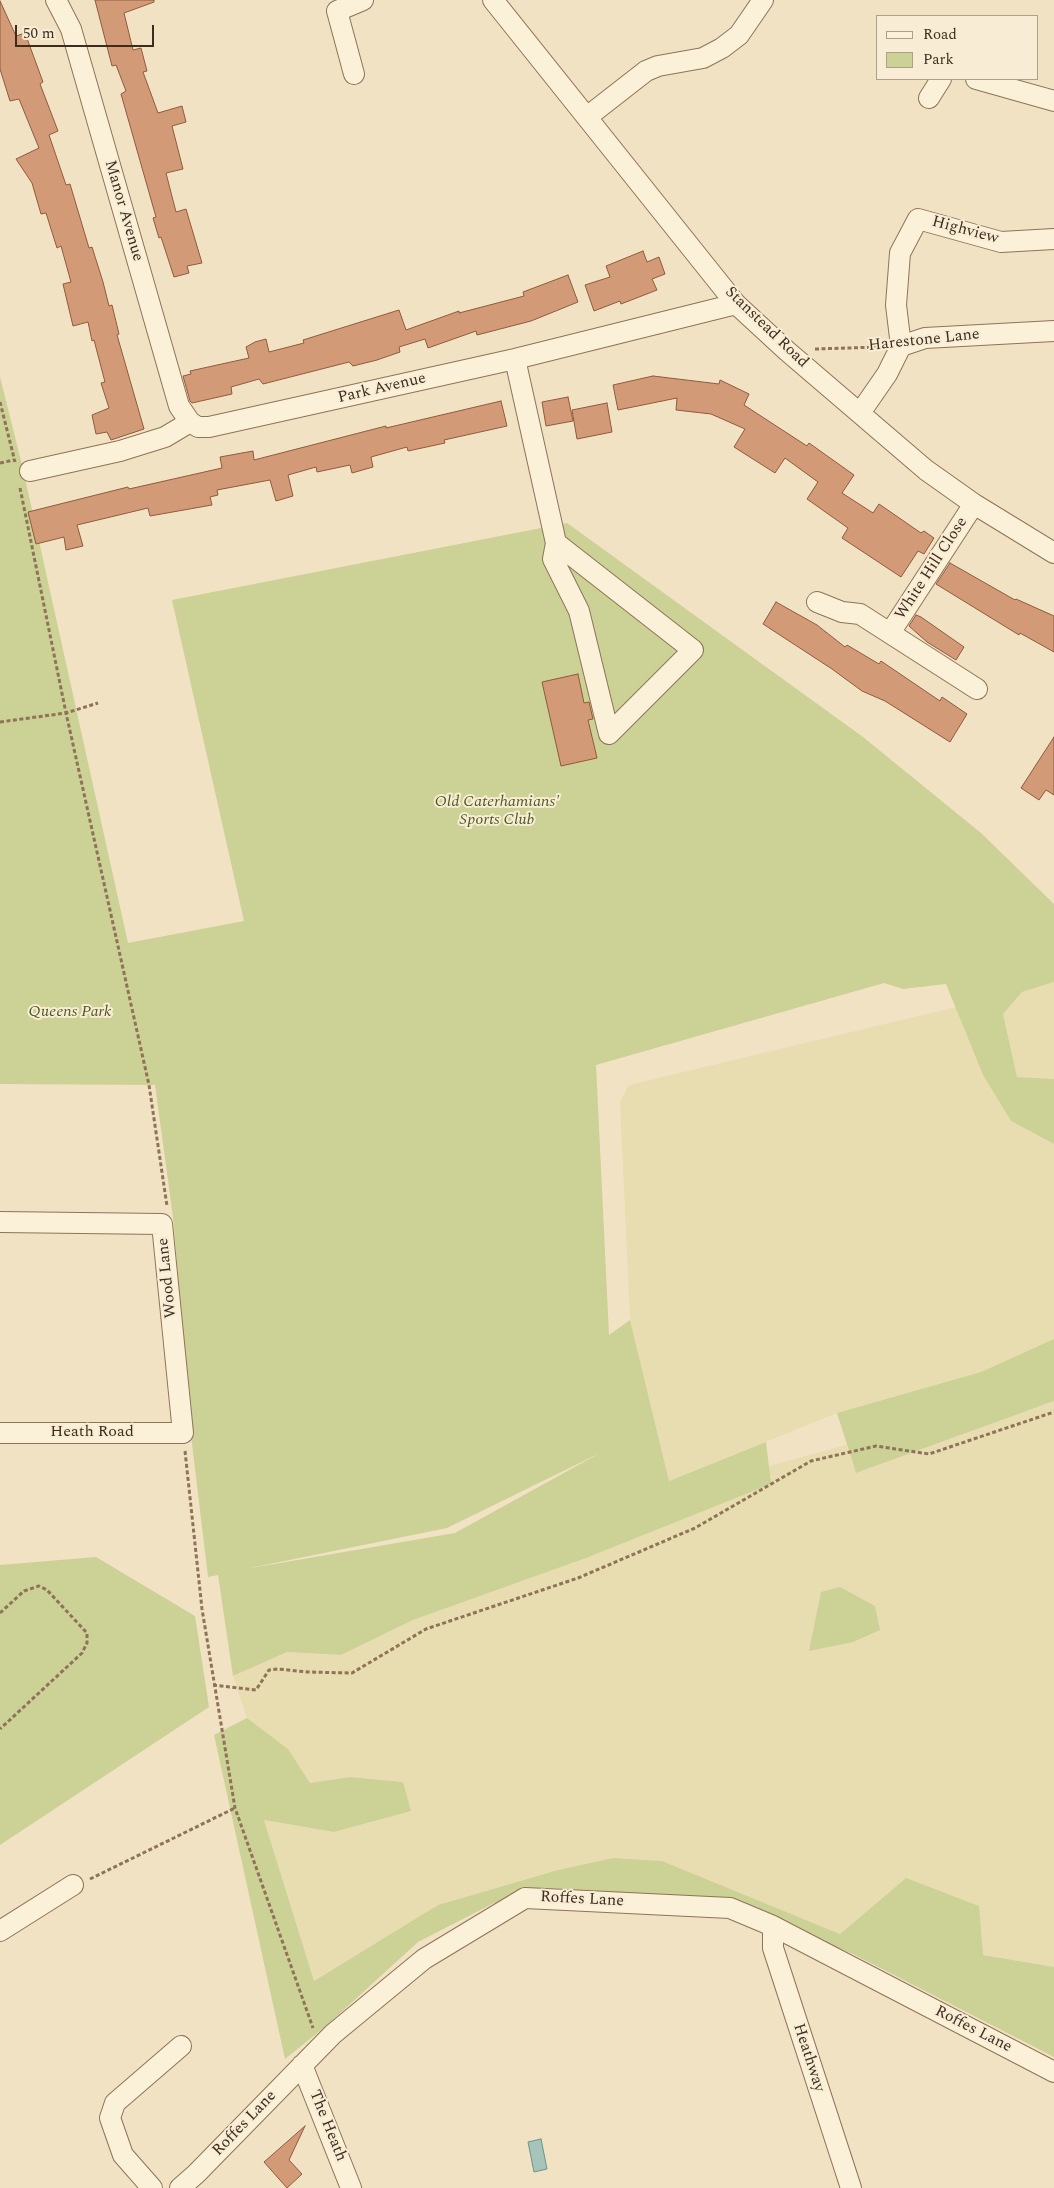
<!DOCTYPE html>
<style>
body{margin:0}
#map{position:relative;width:1054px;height:2188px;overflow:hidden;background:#f1e2c4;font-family:Spectral,serif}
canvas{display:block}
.legend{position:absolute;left:876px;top:15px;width:162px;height:65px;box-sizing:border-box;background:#f8edd4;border:1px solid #ada08b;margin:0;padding:6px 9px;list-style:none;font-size:15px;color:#3c2c1e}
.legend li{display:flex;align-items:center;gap:10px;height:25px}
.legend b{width:25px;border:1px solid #ada08b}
.scale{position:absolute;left:15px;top:25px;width:139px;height:22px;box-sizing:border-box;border:2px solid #3c2c1e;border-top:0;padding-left:6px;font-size:15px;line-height:18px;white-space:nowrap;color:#3c2c1e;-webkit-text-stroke:4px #f8edd4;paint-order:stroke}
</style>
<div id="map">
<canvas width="1054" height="2188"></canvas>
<ul class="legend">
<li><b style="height:6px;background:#fbf0d8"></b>Road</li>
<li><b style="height:14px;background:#ccd196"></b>Park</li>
</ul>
<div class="scale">50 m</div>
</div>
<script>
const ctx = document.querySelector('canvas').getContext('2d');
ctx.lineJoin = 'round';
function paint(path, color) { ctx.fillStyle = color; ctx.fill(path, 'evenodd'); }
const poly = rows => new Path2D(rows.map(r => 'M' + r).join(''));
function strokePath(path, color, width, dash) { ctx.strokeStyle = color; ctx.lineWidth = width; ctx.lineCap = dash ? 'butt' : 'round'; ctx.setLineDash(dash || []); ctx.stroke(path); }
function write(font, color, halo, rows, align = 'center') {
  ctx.font = font + ' Spectral,serif'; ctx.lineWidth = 4; ctx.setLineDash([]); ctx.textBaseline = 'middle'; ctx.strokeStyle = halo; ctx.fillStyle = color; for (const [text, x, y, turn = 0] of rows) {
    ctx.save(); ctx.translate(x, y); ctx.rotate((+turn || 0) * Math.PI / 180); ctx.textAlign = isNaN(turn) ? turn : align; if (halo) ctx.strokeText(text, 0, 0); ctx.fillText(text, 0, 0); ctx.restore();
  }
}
const farmland = poly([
 [1054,982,1054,1079,1017,1077,1003,1014,1022,992],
 [956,1007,983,1075,1011,1121,1054,1144,1054,1339,981,1372,837,1413,669,1481,630,1320,620,1102,629,1085],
 [1054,1401,1054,1967,983,1955,906,1878,840,1934,662,1861,613,1858,558,1870,438,1905,314,1981,264,1820,334,1832,410,1811,403,1782,350,1777,310,1783,288,1749,247,1718,233,1676,287,1652,341,1655,413,1620,586,1558,770,1484,769,1466,846,1445,856,1473]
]);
const green = poly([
 [0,377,23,469,128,943,244,921,172,600,567,523,863,737,981,833,1054,904,1054,982,1022,992,1003,1014,1017,1077,1054,1079,1054,1144,1011,1121,983,1075,946,984,903,989,884,983,596,1065,609,1335,630,1320,669,1481,766,1442,771,1484,586,1558,413,1620,341,1655,287,1652,233,1676,218,1575,208,1577,192,1444,173,1217,155,1085,0,1084],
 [600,1453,455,1533,245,1569,447,1528],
 [1054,1339,1054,1401,856,1473,837,1413,981,1372],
 [96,1557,195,1616,209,1707,0,1845,0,1565],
 [840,1587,875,1606,880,1630,853,1642,809,1651,821,1592],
 [247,1718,288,1749,310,1783,350,1777,403,1782,411,1811,334,1832,264,1820,314,1981,438,1905,558,1870,613,1858,662,1861,840,1934,906,1878,979,1906,983,1955,1054,1967,1054,2057,853,1954,713,1898,548,1888,492,1904,418,1942,326,2026,285,2059,214,1735]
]);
const water = poly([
 [541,2139,547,2169,534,2172,528,2142,541,2139]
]);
const building = poly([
 [95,0,154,0,154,2,124,13,133,50,141,48,147,71,143,72,158,113,182,106,186,122,172,126,183,169,166,173,176,212,186,209,202,263,187,266,189,273,174,277,161,237,159,238,153,218,156,217,121,94,126,91,116,65,112,66,95,0],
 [0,1,16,36,25,33,43,82,40,84,58,131,49,135,66,185,70,184,89,248,92,247,103,282,109,306,112,305,119,334,117,335,144,429,111,440,107,432,96,434,92,415,109,408,101,383,105,382,94,340,92,341,88,322,73,326,63,284,71,282,61,246,57,248,46,213,41,214,32,183,16,159,39,148,19,99,10,101,0,69,0,1],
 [643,251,647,262,659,257,665,274,652,279,657,290,621,304,620,301,594,311,585,285,610,277,606,266,643,251],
 [568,275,578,302,531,321,477,335,476,331,428,348,425,339,399,347,400,352,377,360,353,366,349,362,263,384,259,379,231,387,232,394,192,403,190,401,183,376,191,374,190,371,249,358,246,347,255,342,266,339,269,352,304,343,303,340,399,310,406,330,459,311,459,313,524,296,523,292,568,275],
 [653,376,719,384,720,380,749,394,744,405,807,446,809,443,854,475,842,493,873,513,879,504,921,533,924,531,934,538,924,554,918,551,901,577,842,538,848,528,807,499,818,482,785,458,775,473,734,447,745,429,711,414,676,410,677,398,618,410,613,385,653,376],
 [568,397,573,421,546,426,542,402,568,397],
 [501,401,507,426,444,440,445,443,408,451,407,447,371,457,373,467,352,473,350,465,317,472,316,467,288,475,293,496,276,501,270,480,217,490,218,495,210,497,212,505,150,516,148,508,77,525,83,546,66,550,64,537,36,544,28,512,128,487,129,489,222,468,220,457,253,451,254,460,386,426,386,428,501,401],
 [607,403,612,432,577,439,572,410,607,403],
 [950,563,1015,600,1016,599,1054,616,1054,652,1020,633,1019,635,936,584,950,563],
 [776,602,817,625,845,647,847,645,879,664,881,661,940,701,942,697,967,714,950,742,885,701,862,691,832,669,763,624,776,602],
 [916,615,921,617,964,647,956,660,927,642,909,626,916,615],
 [578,674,584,703,589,702,593,719,588,720,597,758,561,766,542,682,578,674],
 [1054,737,1054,795,1046,790,1039,800,1021,788,1054,737],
 [305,2126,289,2160,302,2174,287,2188,264,2162,305,2126]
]);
const path = poly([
 [815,349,881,347],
 [0,402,15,462],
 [0,463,14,460],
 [20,488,66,713,149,1085,167,1206],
 [0,722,66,713,98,703],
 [185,1451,202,1609,235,1808,313,2028],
 [0,1613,24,1591,39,1586,47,1590,87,1633,87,1643,82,1653,0,1729],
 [213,1685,256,1690,269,1670,278,1669,307,1672,352,1673,426,1629,578,1578,695,1528,811,1461,876,1446,929,1454,1054,1412],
 [90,1879,235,1808]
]);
const minor = poly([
 [56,0,71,29,179,406,190,422],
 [493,0,736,304,787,351,926,470,974,504,1054,553],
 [354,74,337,11,363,0],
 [976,79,1054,101],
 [929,98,941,79],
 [587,117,646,71,658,66,703,58,722,48,739,35,763,0],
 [901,346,896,305,900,253,918,219,1001,242,1054,239],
 [901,346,925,338,1054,331],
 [515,359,556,543,553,559,579,611,609,734,693,650,556,543],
 [860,413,887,374,901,346],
 [30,471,120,451,165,437,190,422,198,427,209,427,515,359,736,304],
 [817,602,842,612,860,614,977,689],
 [890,633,974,504],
 [0,1222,162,1224,183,1433,0,1433],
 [773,1926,773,1948,851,2188],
 [0,1931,73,1885],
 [302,2065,351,2188],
 [152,2188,123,2155,110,2118,115,2103,181,2046],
 [180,2188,196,2174,333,2034,424,1959,525,1898,730,1908,773,1926,1054,2072]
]);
const streetNames = [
 ["Manor Avenue",123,211,74],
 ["Highview",965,231,15],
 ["Stanstead Road",766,328,44],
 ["Harestone Lane",924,341,-6],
 ["Park Avenue",382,389,-13],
 ["White Hill Close",932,569,-57],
 ["Wood Lane",168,1278,-96],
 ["Heath Road",92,1433],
 ["Roffes Lane",582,1900,3],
 ["Roffes Lane",973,2030,27],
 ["Heathway",808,2058,72],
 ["Roffes Lane",245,2124,-46],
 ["The Heath",327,2126,68]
];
const parkNames = [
 ["Old Caterhamians'",497,803],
 ["Sports Club",497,821],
 ["Queens Park",70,1013]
];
paint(farmland, '#e8ddb0');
paint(green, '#ccd196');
paint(water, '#a6c4ba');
strokePath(water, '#6b9488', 1);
paint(building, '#d29a77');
strokePath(building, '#8f5a3c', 1);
strokePath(minor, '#8e7358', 22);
strokePath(path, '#8e7358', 3, [4, 2.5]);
strokePath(minor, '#fbf0d8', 20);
write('16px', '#3c2c1e', '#f8edd4', streetNames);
write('italic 16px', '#4e5a23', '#f8edd4', parkNames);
</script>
